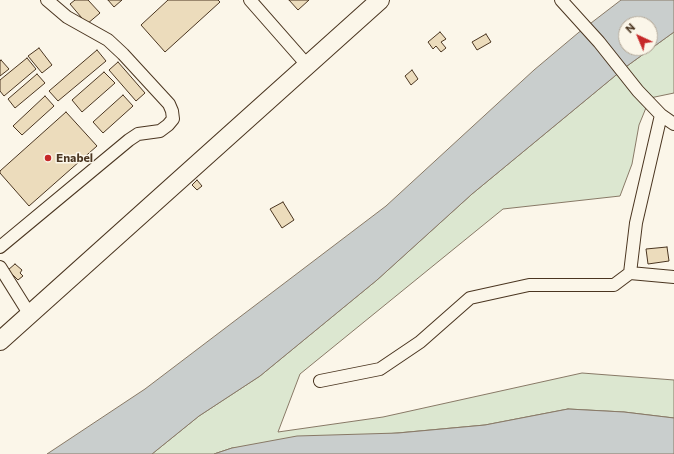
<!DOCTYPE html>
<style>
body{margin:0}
#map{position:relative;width:674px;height:454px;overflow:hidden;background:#fbf6e9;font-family:Commissioner,sans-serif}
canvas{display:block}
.north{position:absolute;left:618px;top:16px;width:40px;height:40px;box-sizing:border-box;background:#fbf6e9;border:1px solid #b4a999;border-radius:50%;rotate:316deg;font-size:11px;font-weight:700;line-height:16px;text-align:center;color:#4a3520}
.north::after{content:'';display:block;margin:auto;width:14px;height:18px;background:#c62828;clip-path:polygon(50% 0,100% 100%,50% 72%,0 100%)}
</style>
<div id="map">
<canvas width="674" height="454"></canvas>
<div class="north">N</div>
</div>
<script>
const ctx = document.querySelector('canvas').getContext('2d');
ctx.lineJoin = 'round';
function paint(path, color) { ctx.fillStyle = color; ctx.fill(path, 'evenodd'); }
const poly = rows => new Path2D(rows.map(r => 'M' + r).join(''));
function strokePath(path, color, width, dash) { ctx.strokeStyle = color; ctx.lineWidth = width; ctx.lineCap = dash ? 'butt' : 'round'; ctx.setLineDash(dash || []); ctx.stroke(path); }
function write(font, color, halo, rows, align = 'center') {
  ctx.font = font + ' Commissioner,sans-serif'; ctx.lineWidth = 3; ctx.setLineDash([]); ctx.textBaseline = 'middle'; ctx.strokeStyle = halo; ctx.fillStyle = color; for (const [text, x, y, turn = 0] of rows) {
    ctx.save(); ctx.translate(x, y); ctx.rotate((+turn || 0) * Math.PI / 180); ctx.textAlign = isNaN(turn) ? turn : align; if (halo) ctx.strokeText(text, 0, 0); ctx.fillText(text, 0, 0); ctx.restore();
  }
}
const green = poly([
 [674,32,674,93,650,98,639,125,632,164,620,196,503,209,300,374,278,432,383,417,582,373,674,380,674,418,624,412,568,409,485,425,232,448,214,454,152,454,199,416,260,376,377,280,472,194,627,66,674,32]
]);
const water = poly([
 [621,0,674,0,674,32,627,66,472,194,377,280,260,376,199,416,152,454,47,454,145,389,386,206,534,70,578,33,621,0],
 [626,24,650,24,650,48,626,48,626,24],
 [568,409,624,412,674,418,674,454,214,454,232,448,297,436,398,433,485,425,568,409]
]);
const building = poly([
 [75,0,88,0,100,13,87,24,70,4,75,0],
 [108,0,122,0,114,7,108,0],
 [168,0,218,0,220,2,165,52,141,25,168,0],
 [289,0,309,0,298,10,289,0],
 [440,32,446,39,441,42,446,48,441,52,436,46,433,49,428,42,440,32],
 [486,34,491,42,477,50,472,42,486,34],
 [39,48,52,65,42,73,28,56,39,48],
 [97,50,106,61,58,101,49,91,97,50],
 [27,58,36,69,4,96,0,91,0,80,27,58],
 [1,60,9,69,0,76,0,61,1,60],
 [118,62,145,93,136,101,109,70,118,62],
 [412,70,418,79,411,85,405,76,412,70],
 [104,72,115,83,82,112,72,100,104,72],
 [37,74,45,83,15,108,8,99,37,74],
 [123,95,133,106,103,133,93,122,123,95],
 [45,96,54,106,22,135,13,126,45,96],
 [66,112,97,146,29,206,0,173,0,171,66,112],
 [197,180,202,186,197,190,192,185,197,180],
 [283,202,294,220,282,228,270,209,283,202],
 [667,247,669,261,648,264,646,249,667,247],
 [15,264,22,270,20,273,23,276,18,280,8,270,15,264]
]);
const minor = poly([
 [250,0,308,66],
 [561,0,599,42,638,91,661,115,674,124],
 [0,247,129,140,138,134,160,131,168,125,173,119,172,111,169,104,123,54,108,40,67,17,47,0],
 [0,267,30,315],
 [630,273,674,277],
 [320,381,380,369,420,342,470,298,529,285,614,285,630,273,636,223,661,115]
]);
const highway = poly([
 [0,341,380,0]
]);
const markers = [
 [48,158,4,"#c62828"]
];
const poiNames = [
 ["Enabel",56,158]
];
paint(green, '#dce7d0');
strokePath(green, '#887966', 1);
paint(water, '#c9cecd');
strokePath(water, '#887966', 1);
paint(building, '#ecdcbc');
strokePath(building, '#4a3520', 1);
strokePath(minor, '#4a3520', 14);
strokePath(highway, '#4a3520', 20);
strokePath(minor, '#fbf6e9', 12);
strokePath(highway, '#fbf6e9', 18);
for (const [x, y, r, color] of markers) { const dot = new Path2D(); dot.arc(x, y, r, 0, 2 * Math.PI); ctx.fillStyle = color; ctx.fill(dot); strokePath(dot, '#fbf6e9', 1.5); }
write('bold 12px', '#4a3520', '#fbf6e9', poiNames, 'left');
</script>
